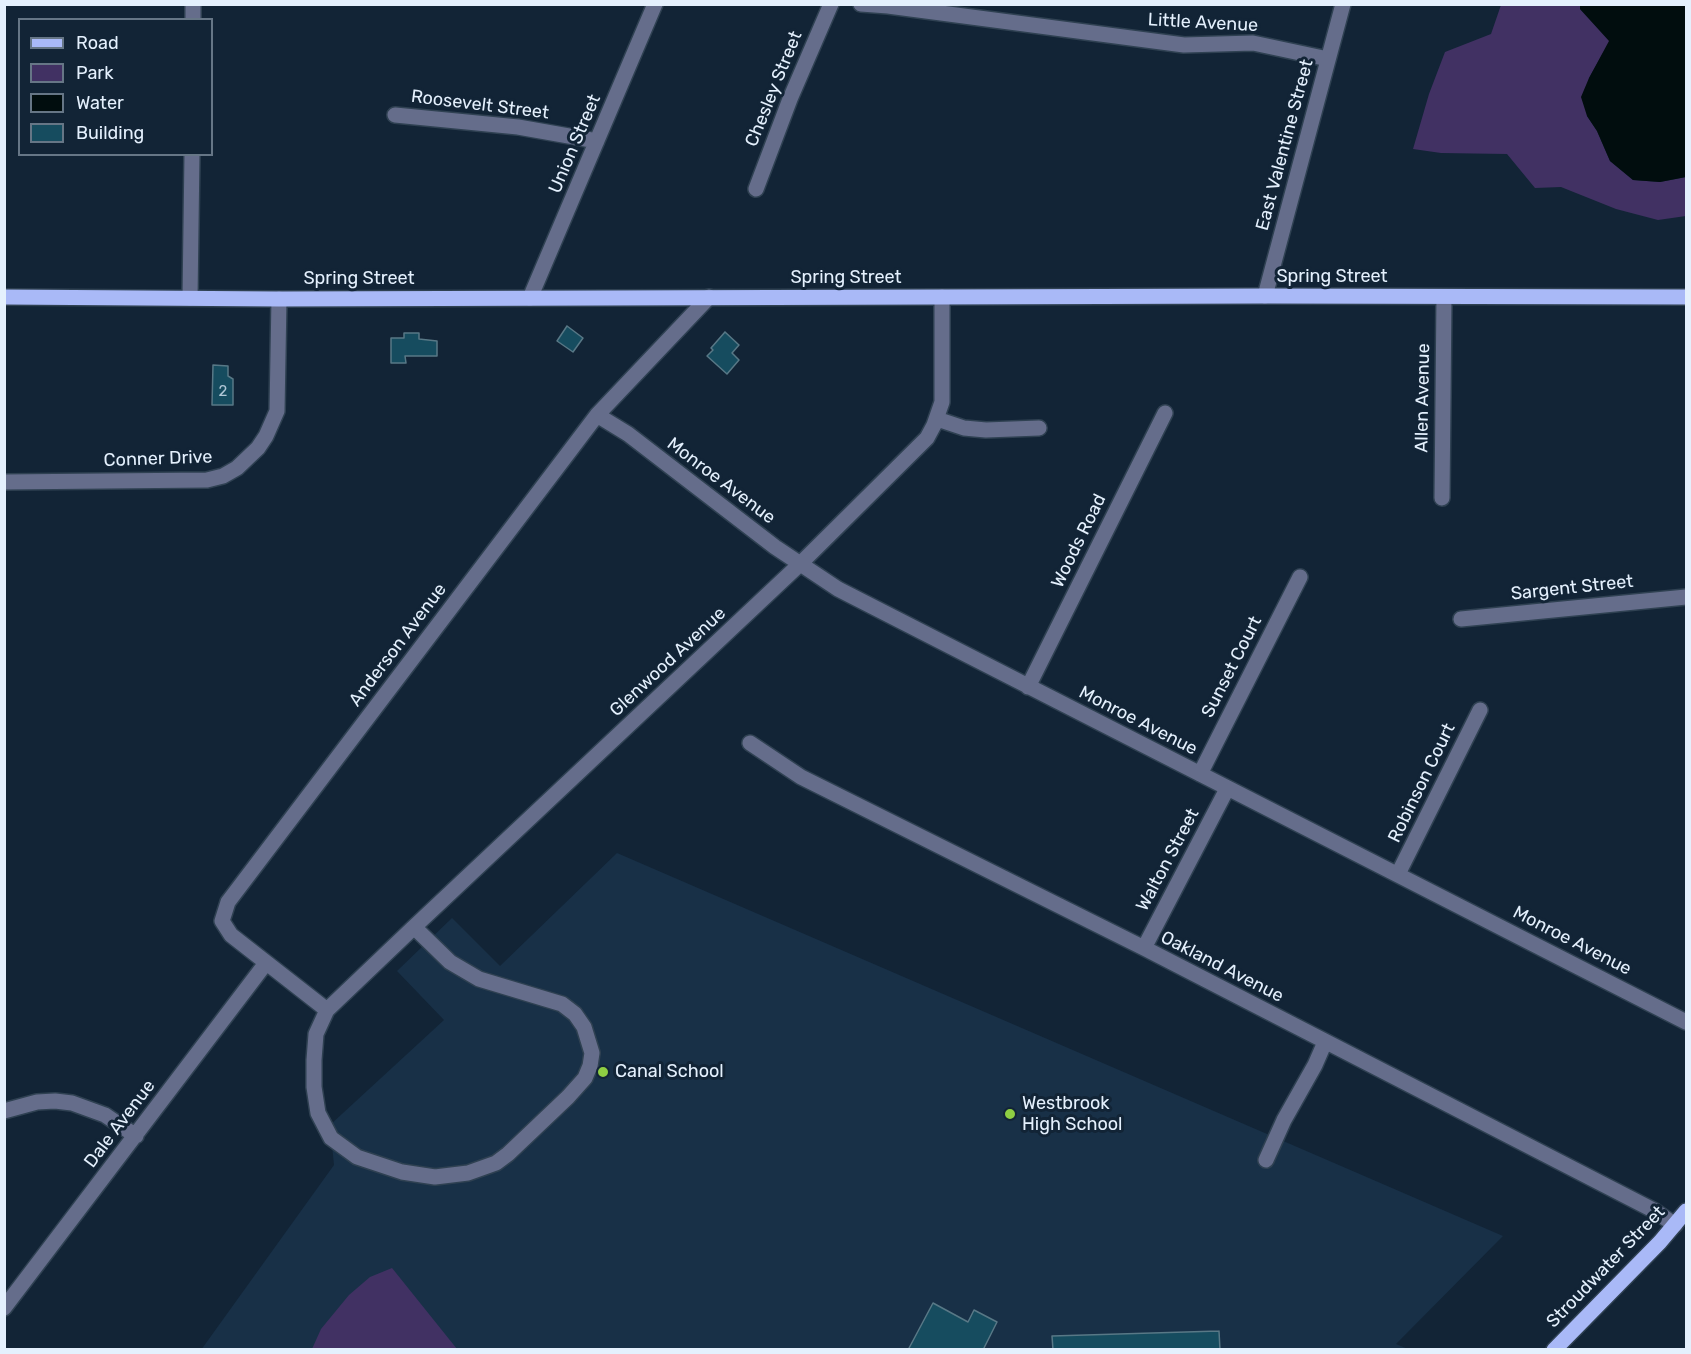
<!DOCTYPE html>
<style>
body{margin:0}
#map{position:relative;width:1691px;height:1354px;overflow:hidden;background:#122436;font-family:Rubik,sans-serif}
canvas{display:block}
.frame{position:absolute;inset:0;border:6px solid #e4f0fd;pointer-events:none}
.legend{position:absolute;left:18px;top:18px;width:195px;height:138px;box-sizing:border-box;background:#122436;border:2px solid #667686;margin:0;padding:8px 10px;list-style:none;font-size:18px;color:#e4f0fd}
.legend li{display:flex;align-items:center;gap:12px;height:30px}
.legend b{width:30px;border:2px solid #667686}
</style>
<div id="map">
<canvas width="1691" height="1354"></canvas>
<div class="frame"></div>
<ul class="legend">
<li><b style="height:8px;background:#a9b9f7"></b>Road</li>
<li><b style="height:16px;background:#413163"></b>Park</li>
<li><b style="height:16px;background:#010d0e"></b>Water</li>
<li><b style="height:16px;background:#164c5f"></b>Building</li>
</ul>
</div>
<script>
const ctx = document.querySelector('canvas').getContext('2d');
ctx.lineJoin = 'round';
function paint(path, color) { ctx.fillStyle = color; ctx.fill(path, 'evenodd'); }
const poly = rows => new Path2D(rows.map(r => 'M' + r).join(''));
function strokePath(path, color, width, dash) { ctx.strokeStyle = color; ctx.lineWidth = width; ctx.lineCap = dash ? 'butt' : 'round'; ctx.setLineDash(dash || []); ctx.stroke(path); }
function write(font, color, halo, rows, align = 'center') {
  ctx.font = font + ' Rubik,sans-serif'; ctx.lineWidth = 6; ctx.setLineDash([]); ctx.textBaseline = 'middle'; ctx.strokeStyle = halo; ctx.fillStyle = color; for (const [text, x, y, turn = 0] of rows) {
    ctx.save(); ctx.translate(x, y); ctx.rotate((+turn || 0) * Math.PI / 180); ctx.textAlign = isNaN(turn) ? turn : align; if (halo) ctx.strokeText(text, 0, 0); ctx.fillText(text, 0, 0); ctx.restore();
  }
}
const built = poly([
 [617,853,1503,1236,1396,1344,1408,1349,201,1350,334,1165,330,1125,444,1020,397,971,452,918,500,966]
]);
const green = poly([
 [1501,5,1580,5,1580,9,1610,41,1589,78,1587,116,1597,131,1610,161,1633,180,1660,182,1686,177,1686,216,1658,220,1616,209,1561,187,1535,188,1507,154,1441,153,1413,149,1429,94,1445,52,1491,34],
 [392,1268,457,1349,312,1349,321,1329,349,1295,370,1277]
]);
const water = poly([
 [1580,5,1686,5,1686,177,1660,182,1633,180,1610,161,1597,131,1587,116,1581,97,1589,78,1609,41,1580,9]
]);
const building = poly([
 [567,326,583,338,573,352,557,341,567,326],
 [725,332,739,345,732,353,739,360,727,374,707,356,713,350,711,348,725,332],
 [404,333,419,333,419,339,437,341,437,356,405,356,406,363,391,363,391,338,404,338,404,333],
 [213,365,228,366,228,376,233,379,233,405,212,405,213,365],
 [933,1303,968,1322,974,1310,997,1322,983,1350,908,1350,933,1303],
 [1219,1331,1220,1350,1053,1350,1052,1336,1219,1331]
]);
const minor = poly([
 [861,4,888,6,1184,45,1253,43,1328,59],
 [193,20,193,5],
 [395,115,518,127,597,141],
 [756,189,790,99,831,4],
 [1265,296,1343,4],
 [190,298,192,154],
 [530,298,655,4],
 [597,415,628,434,775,547,838,589,1686,1022],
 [937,419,964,428,986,430,1039,428],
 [4,482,207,480,223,476,237,468,258,448,266,436,277,411,279,299],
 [1442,498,1444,297],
 [1461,619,1686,597],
 [1028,687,1165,413],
 [750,743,801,777,1144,948,1655,1211,1675,1225],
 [1200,774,1300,577],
 [1398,874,1480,710],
 [414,927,450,962,479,979,562,1004,575,1014,584,1027,592,1053,590,1066,585,1078,568,1097,508,1154,496,1163,468,1173,435,1177,402,1172,357,1157,331,1138,318,1113,314,1087,314,1060,316,1034,327,1010,414,927,800,564,927,438,934,425,942,402,942,297],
 [1144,948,1227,789],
 [327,1010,231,935,222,921,228,902,597,415,709,297],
 [4,1111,37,1102,55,1101,72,1103,105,1115,136,1136],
 [1266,1160,1284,1120,1315,1065,1325,1042],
 [4,1308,266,963]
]);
const major = poly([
 [4,297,279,299,1265,296,1686,297],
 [1554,1350,1660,1242,1686,1211]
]);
const markers = [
 [603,1072,6,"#8ece43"],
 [1010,1114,6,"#8ece43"]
];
const numberNames = [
 ["2",223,392]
];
const streetNames = [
 ["Little Avenue",1203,23,3],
 ["Chesley Street",774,89,-68],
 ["Roosevelt Street",480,105,7],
 ["Union Street",575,144,-67],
 ["East Valentine Street",1285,145,-75],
 ["Spring Street",1332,277],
 ["Spring Street",846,278],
 ["Spring Street",359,279],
 ["Allen Avenue",1423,398,-89],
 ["Conner Drive",158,459,-2],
 ["Monroe Avenue",721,481,37],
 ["Woods Road",1079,541,-64],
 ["Sargent Street",1572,588,-6],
 ["Anderson Avenue",398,645,-53],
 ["Glenwood Avenue",668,662,-43],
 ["Sunset Court",1232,667,-63],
 ["Monroe Avenue",1138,721,27],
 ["Robinson Court",1422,783,-64],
 ["Walton Street",1168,860,-62],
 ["Monroe Avenue",1572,941,27],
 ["Oakland Avenue",1222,967,27],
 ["Dale Avenue",120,1124,-53],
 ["Stroudwater Street",1606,1267,-46]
];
const poiNames = [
 ["Canal School",615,1072],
 ["Westbrook",1022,1104],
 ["High School",1022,1125]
];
paint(built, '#183047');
paint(green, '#413163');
paint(water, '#010d0e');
paint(building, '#164c5f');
strokePath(building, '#587886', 1.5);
strokePath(minor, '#2f4152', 18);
strokePath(major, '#2f4152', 18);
strokePath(minor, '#656d8b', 15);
strokePath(major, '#a9b9f7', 15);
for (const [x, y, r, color] of markers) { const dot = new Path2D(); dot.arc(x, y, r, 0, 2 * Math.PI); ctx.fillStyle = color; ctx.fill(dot); strokePath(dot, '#122436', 2); }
write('15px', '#b0c7d6', null, numberNames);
write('18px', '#e4f0fd', '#122436', streetNames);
write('18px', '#e4f0fd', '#122436', poiNames, 'left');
</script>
